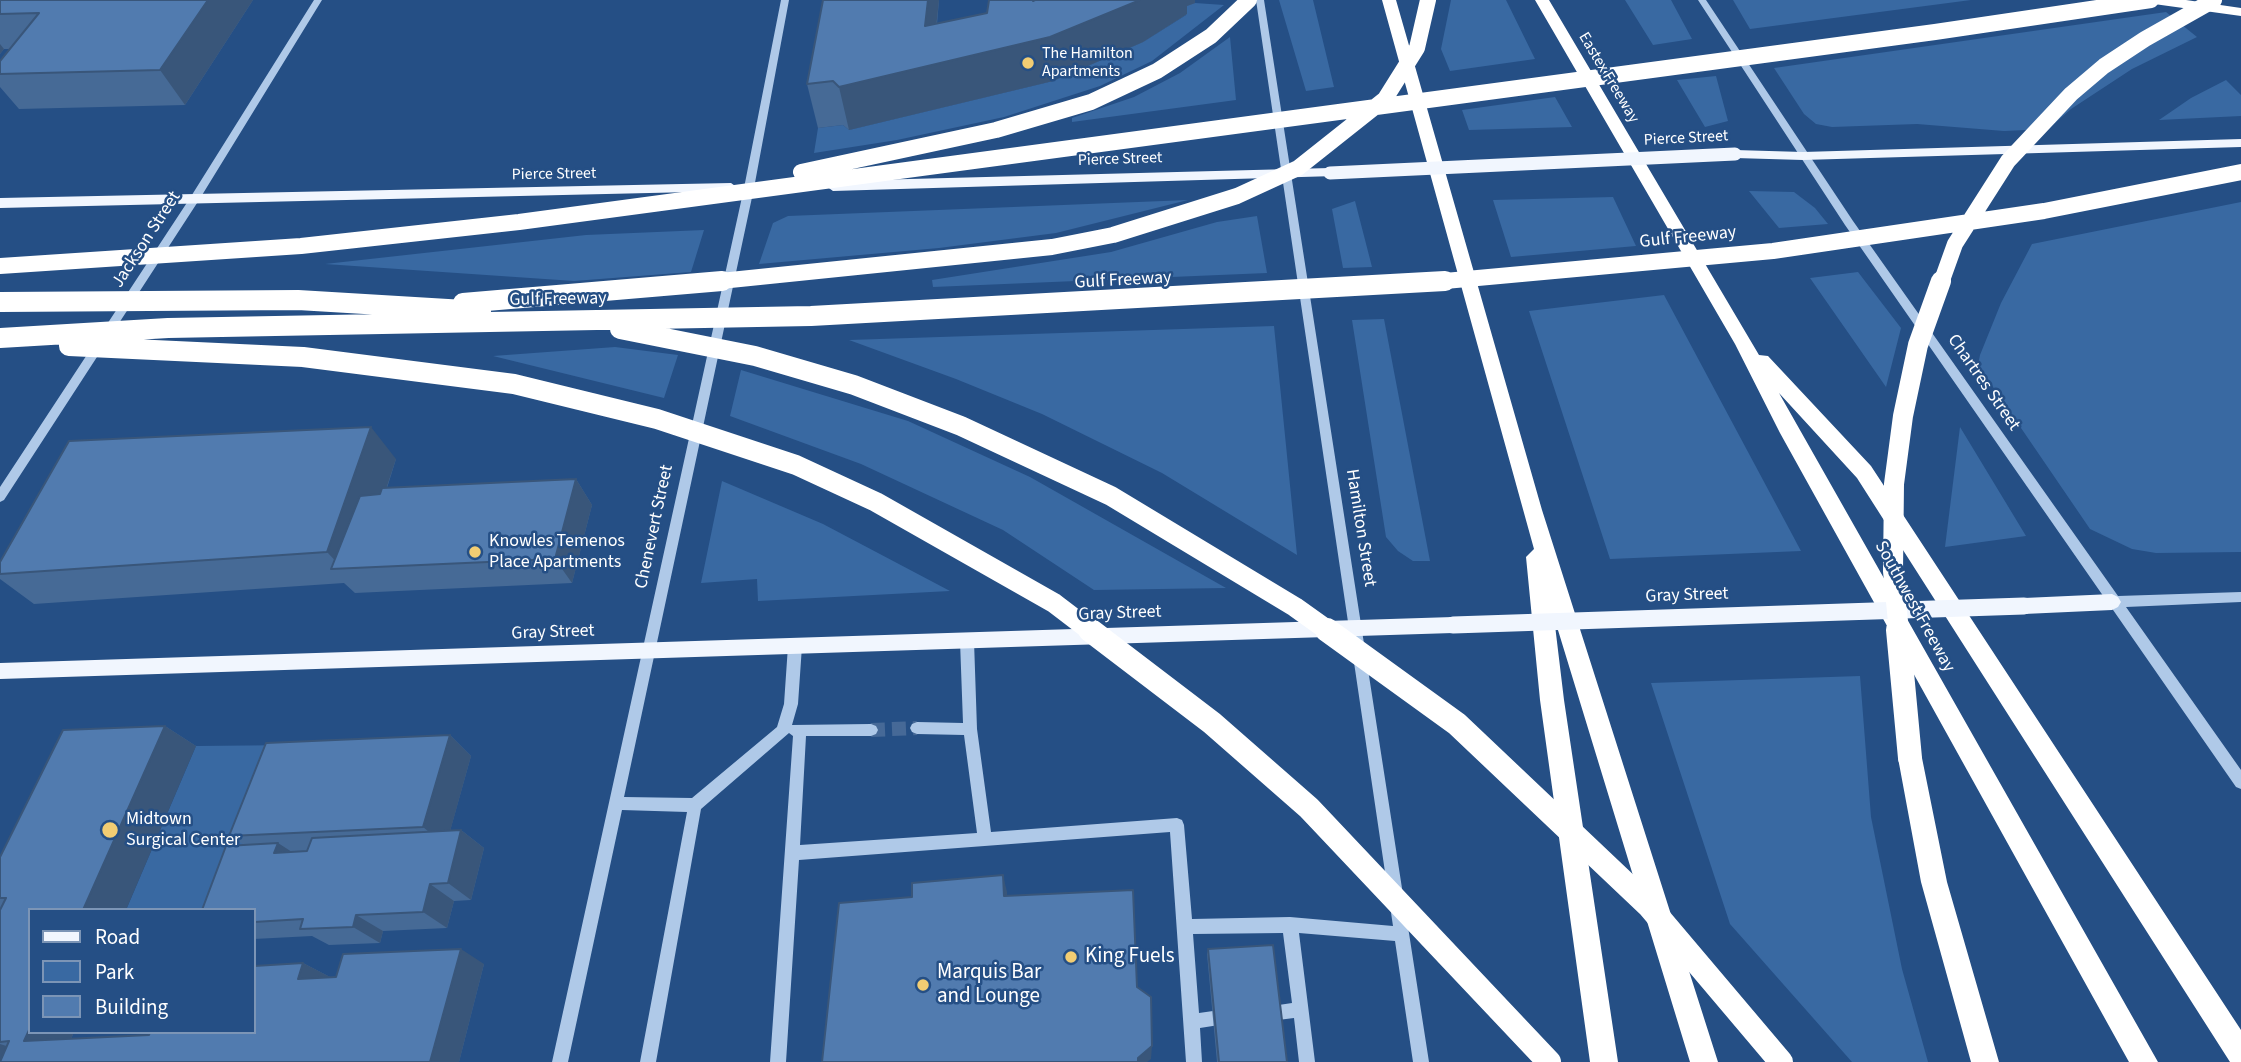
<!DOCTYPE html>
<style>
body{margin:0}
#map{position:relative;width:2241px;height:1062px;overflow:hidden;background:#254f85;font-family:"Source Sans 3",sans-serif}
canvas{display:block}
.legend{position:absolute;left:28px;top:908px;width:228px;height:126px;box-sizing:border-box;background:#254f85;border:2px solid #7c95b6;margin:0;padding:9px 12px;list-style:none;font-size:21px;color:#fff}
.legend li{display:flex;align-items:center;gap:14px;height:35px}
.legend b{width:35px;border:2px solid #7c95b6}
</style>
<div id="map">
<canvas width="2241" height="1062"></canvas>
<ul class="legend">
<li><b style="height:9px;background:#f1f6fe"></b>Road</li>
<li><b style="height:19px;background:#3969a2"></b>Park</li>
<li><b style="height:19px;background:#517baf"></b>Building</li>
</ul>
</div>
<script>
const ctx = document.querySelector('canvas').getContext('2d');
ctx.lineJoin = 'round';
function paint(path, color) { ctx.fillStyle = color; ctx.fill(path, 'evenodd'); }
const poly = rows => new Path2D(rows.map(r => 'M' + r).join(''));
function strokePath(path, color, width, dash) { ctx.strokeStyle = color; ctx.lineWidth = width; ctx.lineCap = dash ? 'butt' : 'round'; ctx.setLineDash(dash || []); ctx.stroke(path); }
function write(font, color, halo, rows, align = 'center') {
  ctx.font = font + ' "Source Sans 3",sans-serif'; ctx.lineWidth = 5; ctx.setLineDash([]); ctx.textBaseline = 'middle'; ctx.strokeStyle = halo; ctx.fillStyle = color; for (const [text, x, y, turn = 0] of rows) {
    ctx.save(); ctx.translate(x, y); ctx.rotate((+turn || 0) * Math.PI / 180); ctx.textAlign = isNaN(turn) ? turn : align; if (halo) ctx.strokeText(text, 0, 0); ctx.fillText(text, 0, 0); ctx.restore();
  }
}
const green = poly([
 [1279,0,1313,0,1334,87,1306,91],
 [1451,0,1506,0,1535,59,1450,71,1441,49],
 [1625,0,1671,0,1692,39,1653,45],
 [1733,0,1971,0,1750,29],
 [1195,3,1224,5,1152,61,1100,86,1004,117,897,140,814,153,818,128,843,125,849,130,1053,81,1143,42,1186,15,1186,6],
 [2166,12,2197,37,2132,69,2071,109,2048,129,2004,131,1917,124,1832,127,1816,124,1804,114,1774,68],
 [1230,37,1236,100,1072,122,1072,118,1134,97,1180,73],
 [1716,76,1728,121,1705,127,1677,80],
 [2226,80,2241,95,2241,116,2159,120,2191,98],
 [1555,97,1572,127,1469,130,1462,110],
 [1749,191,1794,192,1815,208,1828,224,1779,228],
 [1613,197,1636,246,1511,257,1493,200],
 [1188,200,1056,233,939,248,759,264,773,223,788,216],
 [1355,201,1372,267,1343,268,1332,209],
 [2241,202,2241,552,2156,553,2132,549,2090,529,1978,365,1980,355,2001,303,2032,244],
 [1257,216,1267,273,933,287,932,280,1111,252,1217,222],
 [704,230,691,272,574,281,325,264,586,235],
 [1858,272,1901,328,1886,387,1810,278],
 [1664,295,1801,551,1610,559,1529,311],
 [1384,319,1430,561,1413,561,1398,551,1386,537,1352,320],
 [1274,326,1297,555,1162,473,1042,414,956,379,849,340],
 [615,347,678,355,664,398,493,356],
 [741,370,908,421,1030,477,1226,588,1094,590,1003,530,861,464,730,416],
 [1960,427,2026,536,1945,547],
 [722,481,823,524,950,591,758,601,757,579,701,583],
 [1860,676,1871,817,1902,969,1928,1062,1852,1062,1730,924,1651,683],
 [299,745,240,910,126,910,196,746]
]);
const minorTunnel = poly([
 [871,730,917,728]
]);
const minor = poly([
 [314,0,322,0,199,200,4,500,0,502,0,487,190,198,314,0],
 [781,0,789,0,754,188,624,797,692,798,777,727,784,704,788,646,790,642,795,640,800,642,802,646,798,704,792,725,871,724,876,726,878,730,876,734,871,736,806,736,800,845,977,833,964,735,917,734,912,732,910,728,912,724,917,722,963,723,960,641,962,637,967,635,972,637,974,641,977,729,991,832,1177,818,1182,820,1184,825,1192,919,1290,917,1393,926,1256,0,1264,0,1429,1062,1413,1062,1395,941,1299,933,1315,1062,1299,1062,1294,1018,1278,1020,1272,1018,1270,1012,1272,1006,1292,1003,1283,933,1193,934,1199,1013,1213,1011,1219,1013,1221,1019,1219,1025,1200,1028,1202,1062,1186,1062,1170,832,799,860,786,1062,770,1062,793,736,789,733,701,809,656,1062,640,1062,687,812,622,810,568,1062,552,1062,744,188,781,0],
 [1698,0,1706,0,1853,221,2118,596,2241,592,2241,602,2126,607,2241,770,2241,789,2236,787,2111,607,2107,606,2106,600,1845,225,1698,0]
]);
const major = poly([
 [2241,139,2241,147,1803,160,1735,158,1728,154,1735,150,1803,152,2241,139],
 [1330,168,1337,173,1335,176,833,191,826,186,833,181,1330,168],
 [731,183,738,188,736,191,0,208,0,198,731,183],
 [2112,594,2118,597,2121,602,2118,607,2112,610,2024,614,2018,612,2015,606,2018,600,2024,598,2112,594],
 [1453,617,1460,619,1462,625,1460,631,1453,633,0,679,0,663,1453,617]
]);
const highway = poly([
 [1382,0,1396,0,1542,510,1718,1062,1690,1062,1554,617,1564,700,1618,1062,1590,1062,1540,700,1526,557,1534,549,1382,0],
 [1535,0,1549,0,1759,355,1768,356,1871,466,2241,1030,2241,1062,2230,1062,1857,478,1779,393,2158,1062,2129,1062,1780,433,1735,344,1535,0],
 [2147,0,2186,0,2241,8,2241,16,2154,4,2147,0],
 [1910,747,1918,750,1922,758,1947,882,1999,1062,1971,1062,1921,882,1898,758,1902,750,1910,747]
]);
const majorBridgeFar1 = poly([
 [1330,173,1735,154]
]);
const majorBridge = poly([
 [1453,625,2024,606]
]);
const highwayBridgeFar2 = poly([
 [801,172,996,130,1091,102,1157,71,1211,36,1249,0],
 [0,266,301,246,519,222,1935,32,2151,0],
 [701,283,1052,247,1113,235,1237,196,1298,168,1385,99,1417,48,1428,0],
 [1423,283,1773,251,2044,211,2241,172],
 [1941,283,1955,244,2008,161,2071,94,2104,66,2145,39,2214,0]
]);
const highwayBridgeFar1 = poly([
 [0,302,298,300,481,311],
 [463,303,722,281],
 [620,329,755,356,854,385,961,426,1111,496,1295,607,1330,632],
 [0,338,168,328,811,316,1445,281],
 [69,346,303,357,514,384,657,419,796,465,876,502,1054,603,1092,632],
 [1899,632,1893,571,1894,484,1903,416,1918,345,1941,281]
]);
const highwayBridge = poly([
 [1090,630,1212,723,1309,808,1549,1062],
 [1327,630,1457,724,1649,906,1781,1062],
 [1898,630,1910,758]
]);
const wall = poly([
 [0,0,253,0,185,105,19,109,0,87,0,61,10,49,4,49,0,54],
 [823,0,939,0,937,24,987,13,989,0,1195,0,1195,3,1187,6,1187,14,1143,42,1053,81,849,130,843,125,818,128,807,84],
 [396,459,387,488,576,479,592,505,572,583,355,593,344,583,34,604,0,579,0,562],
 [165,726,196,746,30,1032,74,1032,71,1039,149,1035,303,963,330,977,484,964,459,1062,0,1062,0,857],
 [450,735,471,756,450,831,461,830,484,848,471,900,454,901,447,928,383,931,380,943,329,945,312,936,254,939,254,910,244,845,229,836],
 [1208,949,1287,1062,1217,1062,1207,954]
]);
const shadedWall = poly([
 [208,0,253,0,185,105,160,70],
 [928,0,939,0,932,65,1033,0,1036,40,1140,0,1195,0,1195,3,1187,6,1187,14,1143,42,1053,81,849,130,839,87,925,26],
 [0,44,4,49,0,54],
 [371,427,396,459,360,568,343,569,327,552],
 [576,479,592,505,572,583,555,559],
 [165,726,196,746,126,910,83,910],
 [450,735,471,756,446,846,423,827],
 [461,830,484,848,471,900,448,883],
 [278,843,306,861,274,853],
 [1003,875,1007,892,1008,913,1004,896],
 [430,884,454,901,447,928,423,912],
 [356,915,383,931,380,943,353,927],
 [461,949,484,964,459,1062,430,1062],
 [303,963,332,978,298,979],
 [30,1028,30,1032,74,1032,65,1053,24,1041],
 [0,1044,35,1055,0,1062],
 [1152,1046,1151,1059,1147,1062,1137,1062,1138,1058]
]);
const building = poly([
 [0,0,208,0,160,70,0,74,0,61,39,13,0,14,0,0],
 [823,0,928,0,925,26,987,13,989,0,1033,0,1033,1,1035,0,1140,0,1050,37,839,87,833,81,807,84,823,0],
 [371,427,327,552,0,574,0,562,69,441,371,427],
 [576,479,555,559,331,569,360,496,380,494,382,488,576,479],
 [165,726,83,910,30,910,30,1028,24,1041,149,1035,150,1032,254,1032,254,966,303,963,298,979,336,977,343,954,461,949,430,1062,0,1062,9,1041,0,1042,0,910,6,898,0,898,0,857,63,730,165,726],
 [450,735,423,827,229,836,266,743,450,735],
 [461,830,448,883,430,884,423,912,356,915,353,927,300,929,303,919,254,922,254,910,202,910,226,846,278,843,274,853,307,851,312,838,461,830],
 [1003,875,1004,896,1133,890,1137,987,1151,997,1152,1046,1138,1058,1138,1062,822,1062,839,903,912,897,912,883,1003,875],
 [1273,945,1287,1062,1219,1062,1208,949,1273,945]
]);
const markers = [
 [1028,63,7,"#f2cd73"],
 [475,552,7,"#f2cd73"],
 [110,830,9,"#f2cd73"],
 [1071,957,7,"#f2cd73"],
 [923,985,7,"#f2cd73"]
];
const farPoinames = [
 ["The Hamilton",1042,54],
 ["Apartments",1042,72]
];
const farStreetnames = [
 ["Eastex Freeway",1608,78,59],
 ["Pierce Street",1686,139,-3],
 ["Pierce Street",1120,160,-2],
 ["Pierce Street",554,175,-1]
];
const streetNames = [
 ["Gulf Freeway",1688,238,-6],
 ["Jackson Street",147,240,-57],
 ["Gulf Freeway",1123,281,-3],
 ["Gulf Freeway",558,300,-1],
 ["Chartres Street",1983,383,55],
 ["Chenevert Street",655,527,-78],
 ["Hamilton Street",1360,528,81],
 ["Gray Street",1687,596,-2],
 ["Southwest Freeway",1914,607,61],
 ["Gray Street",1120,614,-2],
 ["Gray Street",553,633,-2]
];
const poiNames = [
 ["Knowles Temenos",489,542],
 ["Place Apartments",489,563],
 ["Midtown",126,820],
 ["Surgical Center",126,841]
];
const nearPoinames = [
 ["King Fuels",1085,957],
 ["Marquis Bar",937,973],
 ["and Lounge",937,997]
];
paint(green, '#3969a2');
strokePath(minorTunnel, '#466997', 14, [14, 7]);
paint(minor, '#afc9e8');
paint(major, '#f1f6fe');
paint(highway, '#fff');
strokePath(majorBridgeFar1, '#f1f6fe', 13);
strokePath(majorBridge, '#f1f6fe', 17);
strokePath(highwayBridgeFar2, '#fff', 16);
strokePath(highwayBridgeFar1, '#fff', 20);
strokePath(highwayBridge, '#fff', 24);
paint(wall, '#466a96');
paint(shadedWall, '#39567a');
paint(building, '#517baf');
strokePath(building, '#39567a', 2);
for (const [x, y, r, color] of markers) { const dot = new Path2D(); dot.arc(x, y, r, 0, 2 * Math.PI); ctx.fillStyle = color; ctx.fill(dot); strokePath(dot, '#254f85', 2.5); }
write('16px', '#fff', '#254f85', farPoinames, 'left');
write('16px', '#fff', '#254f85', farStreetnames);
write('18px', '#fff', '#254f85', streetNames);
write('18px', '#fff', '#254f85', poiNames, 'left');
write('21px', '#fff', '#254f85', nearPoinames, 'left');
</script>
